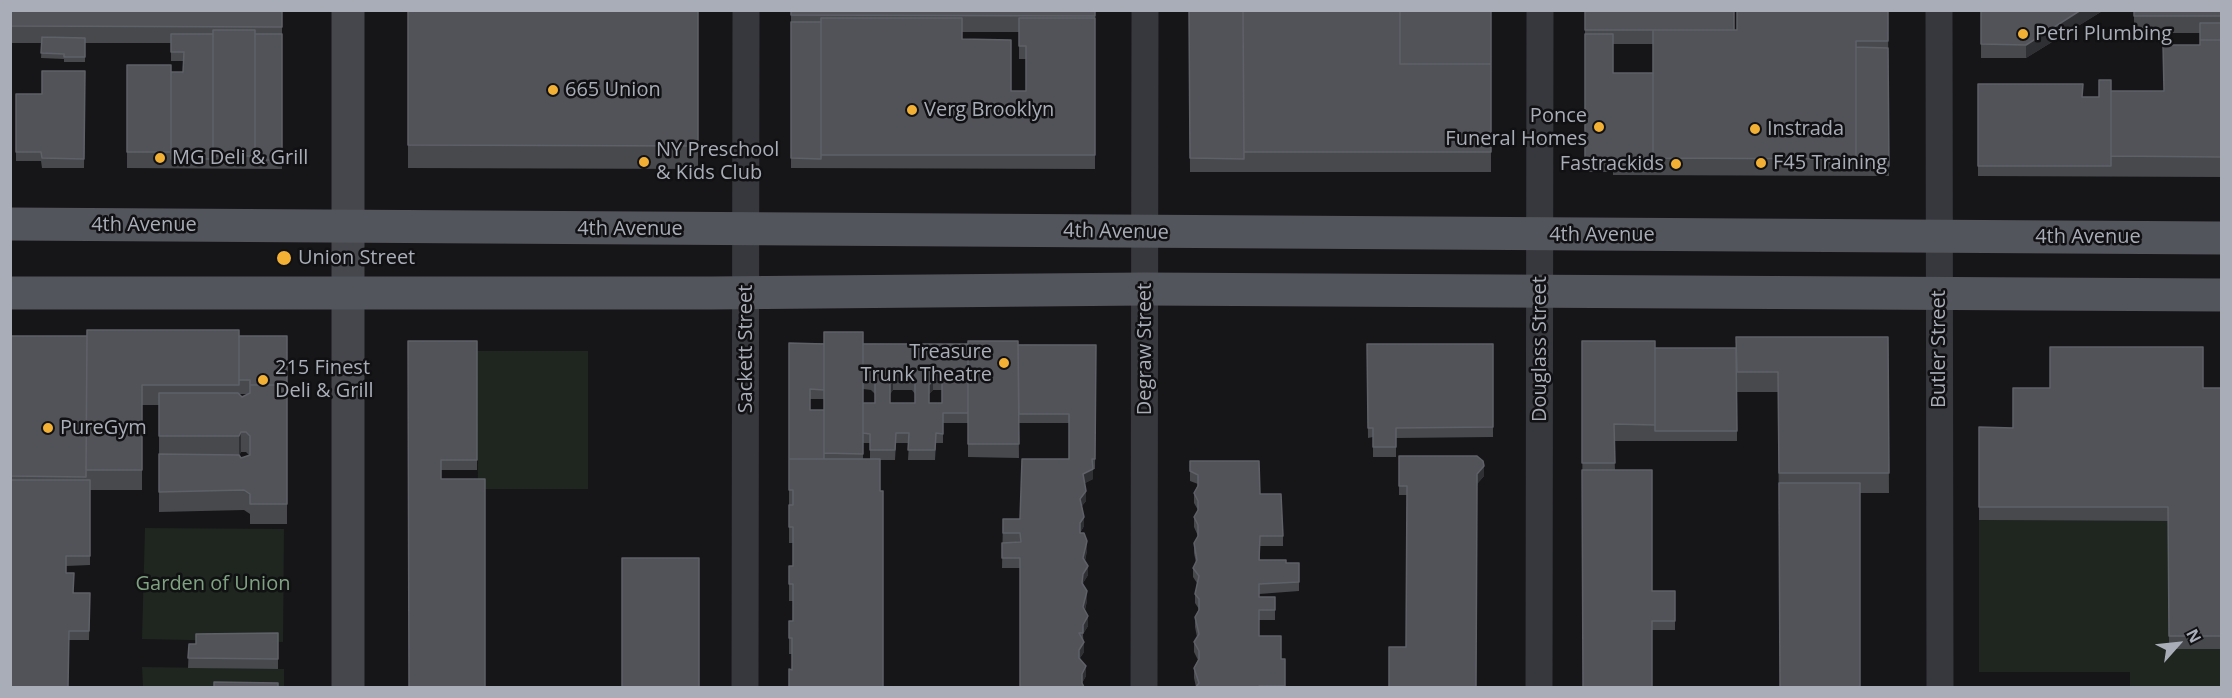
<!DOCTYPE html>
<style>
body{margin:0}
#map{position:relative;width:2232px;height:698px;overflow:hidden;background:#161618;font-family:"Open Sans",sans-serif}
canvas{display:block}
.frame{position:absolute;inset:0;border:12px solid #a8adb8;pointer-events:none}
.north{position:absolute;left:2148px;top:614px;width:60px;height:60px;-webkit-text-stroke:4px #111113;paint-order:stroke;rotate:63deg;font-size:16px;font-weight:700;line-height:24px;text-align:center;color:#a8adb8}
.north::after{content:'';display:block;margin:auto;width:21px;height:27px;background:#a8adb8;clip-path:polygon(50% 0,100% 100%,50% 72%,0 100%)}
</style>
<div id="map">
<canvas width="2232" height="698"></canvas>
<div class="frame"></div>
<div class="north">N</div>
</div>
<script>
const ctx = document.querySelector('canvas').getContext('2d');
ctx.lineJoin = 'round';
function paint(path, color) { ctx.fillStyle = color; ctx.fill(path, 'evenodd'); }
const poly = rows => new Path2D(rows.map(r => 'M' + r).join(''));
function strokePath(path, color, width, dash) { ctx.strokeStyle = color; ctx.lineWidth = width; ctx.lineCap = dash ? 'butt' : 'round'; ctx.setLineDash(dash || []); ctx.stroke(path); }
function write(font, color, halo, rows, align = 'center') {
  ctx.font = font + ' "Open Sans",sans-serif'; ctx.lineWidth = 5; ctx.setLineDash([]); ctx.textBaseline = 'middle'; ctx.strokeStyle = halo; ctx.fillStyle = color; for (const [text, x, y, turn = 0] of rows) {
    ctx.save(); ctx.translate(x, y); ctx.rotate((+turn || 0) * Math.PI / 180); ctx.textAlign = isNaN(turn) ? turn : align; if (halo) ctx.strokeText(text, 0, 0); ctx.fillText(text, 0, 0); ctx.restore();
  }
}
const green = poly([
 [477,351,588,351,588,489,478,489],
 [1979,520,2168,521,2169,649,2221,649,2221,687,2130,687,2130,672,1979,672],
 [145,528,284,529,283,642,142,639],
 [142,667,284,669,284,687,143,687]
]);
const street = poly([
 [1939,10,1940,688],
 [745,688,746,10],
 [1144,688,1145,10],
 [1539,688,1540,10]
]);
const secondary = poly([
 [348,688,348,10]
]);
const primary = poly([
 [10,224,2222,238],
 [10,293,711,293,1145,289,2222,295]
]);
const wall = poly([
 [10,10,282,10,282,169,127,168,127,65,171,72,183,72,183,61,171,61,171,43,85,43,85,62,64,62,64,59,41,58,42,43,10,43],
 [408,10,698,10,698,169,408,168],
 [791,10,1095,10,1095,169,791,168],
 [962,32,1019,32,1019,59,1026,59,1026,91,1011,91,962,39],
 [1189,10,1491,10,1491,172,1190,172],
 [1585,10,1734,30,1888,10,1889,176,1613,175,1613,172,1585,172],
 [1613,44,1653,44,1653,73,1613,73],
 [1981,10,2104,10,2026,58,1981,58],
 [2134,10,2222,10,2222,177,1978,176,1978,84,2082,97,2099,97,2111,91,2164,91,2200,45,2200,33,2134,33],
 [85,71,84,168,42,168,41,161,16,161,16,94,42,94],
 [10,336,287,336,287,524,250,524,250,514,244,510,159,512,159,405,142,405,142,490,90,490,90,565,66,566,66,573,74,593,90,593,89,640,69,640,10,687],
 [239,394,248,394,242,397],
 [241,452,246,452,249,455,241,458,239,455],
 [1888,337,1889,493,1860,493,1780,687,1778,392,1737,392,1737,387,1737,441,1614,441,1615,470,1652,591,1675,591,1675,630,1652,630,1583,687,1582,341,1655,348,1736,348],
 [408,341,477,341,477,470,441,470,441,479,485,687],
 [789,343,1096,345,1095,469,1093,469,1093,479,1085,483,1086,501,1082,506,1084,526,1080,533,1087,551,1085,561,1088,575,1083,583,1087,601,1085,610,1088,626,1083,634,1084,652,1080,658,1086,676,1082,683,1020,568,1002,568,1003,519,1020,519,1069,459,1069,423,1019,423,1018,365,1019,458,968,457,968,423,943,423,943,443,936,443,935,460,908,460,909,443,896,443,895,460,880,460,792,670,792,654,789,654,789,621,793,621,793,601,789,601,789,566,793,566,793,543,789,543],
 [863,389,871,390,875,394,875,403,863,403,863,443,870,443,870,459,863,459],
 [893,390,912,390,915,394,915,403,890,403,890,394],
 [933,390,942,390,942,403,929,403,929,394],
 [810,399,824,399,824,410,810,410],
 [1367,344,1493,344,1493,437,1396,438,1396,457,1373,457,1373,437,1368,438],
 [2203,388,2222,388,2222,649,2169,649,2168,521,1979,520,1979,427,2013,428],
 [1399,456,1484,476,1477,484,1407,495,1399,495],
 [1190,461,1260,494,1283,536,1283,546,1260,546,1260,560,1286,563,1299,563,1299,591,1259,594,1259,597,1275,607,1275,620,1259,620,1259,636,1281,659,1285,659,1285,687,1196,687,1194,678,1194,668,1198,660,1194,652,1194,642,1197,637,1195,627,1195,617,1199,609,1195,603,1195,594,1197,583,1193,577,1193,568,1196,563,1194,553,1194,543,1198,536,1194,527,1194,517,1198,510,1194,503,1194,493,1198,484,1190,481],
 [278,633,278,669,188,668,189,644,196,644]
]);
const shadedWall = poly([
 [2081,10,2104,10,2026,58,2026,45],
 [893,380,893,390,890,394,890,384],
 [933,380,933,390,929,394,929,385],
 [241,432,241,452,239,456,239,436],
 [1484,466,1484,476,1477,484,1477,474],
 [1093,469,1093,479,1083,484,1083,474],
 [1086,491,1086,501,1080,508,1080,499],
 [1084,517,1084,526,1080,533,1080,523],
 [1087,541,1087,551,1083,568,1083,558],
 [1088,566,1088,575,1083,583,1083,574],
 [1087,591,1087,601,1083,616,1083,607],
 [1088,616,1088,626,1083,634,1083,625],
 [1084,642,1084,652,1079,659,1079,650],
 [1086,666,1086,676,1082,683,1082,674]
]);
const building = poly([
 [10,10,282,10,282,27,10,26,10,10],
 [408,10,698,10,698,146,408,145,408,10],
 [791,10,1095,10,1095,16,791,15,791,10],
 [1189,10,1243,10,1244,159,1190,158,1189,10],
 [1243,10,1400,10,1400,64,1491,64,1491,152,1244,152,1243,10],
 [1400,10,1491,10,1491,64,1400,64,1400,10],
 [1585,10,1734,10,1734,30,1585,30,1585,10],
 [1737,10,1888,10,1888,41,1856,41,1856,159,1653,158,1653,30,1737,30,1737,10],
 [1981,10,2081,10,2026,45,1981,44,1981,10],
 [2134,10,2222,10,2222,16,2134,16,2134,10],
 [821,18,962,18,962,39,1011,40,1011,91,1026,91,1026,46,1019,46,1019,18,1095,18,1095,155,821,155,821,18],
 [791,22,821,22,821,159,791,158,791,22],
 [2200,23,2222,23,2222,40,2200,40,2200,41,2200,23],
 [213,30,255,30,255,156,213,156,213,30],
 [171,34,213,34,213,159,171,159,171,72,183,72,184,52,171,52,171,34],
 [255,34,282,34,282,160,255,160,255,34],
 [1585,34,1613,34,1613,73,1653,73,1653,165,1613,165,1613,162,1585,162,1585,34],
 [42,37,85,38,85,57,64,57,64,54,41,53,42,37],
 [2200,40,2222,40,2222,157,2111,156,2111,91,2164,91,2163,45,2200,45,2200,40],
 [1856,47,1888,48,1889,166,1856,165,1856,47],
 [127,65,171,65,171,152,127,152,127,65],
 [42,71,85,71,84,159,42,158,41,152,16,152,16,94,42,94,42,71],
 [2099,80,2111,80,2111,166,1978,166,1978,84,2083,84,2082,97,2099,97,2099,80],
 [87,330,239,330,239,385,142,385,142,470,86,470,87,330],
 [824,332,863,332,863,454,824,453,824,332],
 [10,336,87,336,86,477,10,476,10,336],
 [239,336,287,336,287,389,287,385,250,385,250,380,239,380,239,336],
 [1736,337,1888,337,1889,473,1779,473,1778,372,1737,372,1736,337],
 [408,341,477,341,477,460,441,460,441,479,485,479,485,687,409,687,408,341],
 [968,341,1018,341,1019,444,968,444,968,341],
 [1582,341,1655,341,1655,425,1614,424,1615,463,1582,463,1582,341],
 [789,343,824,344,824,390,810,389,810,410,824,410,824,459,789,459,789,343],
 [863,344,968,344,968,413,943,413,943,434,936,433,935,450,908,450,909,433,896,433,895,450,870,450,870,434,863,433,863,403,875,403,875,384,871,380,863,380,863,344],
 [893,380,912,380,915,384,915,403,890,403,890,384,893,380],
 [933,380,942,380,942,403,929,403,929,385,933,380],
 [1367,344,1493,344,1493,427,1396,428,1396,447,1373,447,1373,428,1368,428,1367,344],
 [1018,345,1096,345,1095,459,1092,459,1093,469,1083,474,1086,491,1080,499,1084,517,1080,523,1080,533,1084,533,1087,541,1083,558,1088,566,1083,574,1082,583,1087,591,1083,607,1088,616,1083,625,1083,633,1079,633,1084,642,1079,650,1079,658,1086,666,1082,674,1082,683,1084,687,1020,687,1020,558,1002,558,1002,543,1021,542,1020,533,1003,533,1003,519,1020,519,1022,459,1069,459,1069,414,1019,414,1018,345],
 [2050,347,2203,347,2203,388,2222,388,2222,636,2169,636,2168,507,1979,507,1979,427,2013,428,2013,388,2050,388,2050,347],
 [1655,348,1736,348,1737,431,1655,431,1655,348],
 [250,385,287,385,287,504,250,504,250,494,244,490,159,492,159,454,239,455,241,458,250,455,250,436,246,432,241,432,239,436,159,436,159,393,238,393,242,397,250,393,250,385],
 [1399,456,1477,456,1483,461,1484,466,1477,474,1477,486,1476,687,1389,687,1389,647,1406,647,1407,486,1399,486,1399,456],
 [789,459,880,459,880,491,883,491,883,687,789,687,789,669,792,670,792,638,789,638,789,621,793,621,793,584,789,584,789,566,793,566,793,527,789,527,789,505,793,505,793,490,789,490,789,459],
 [1190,461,1259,461,1260,494,1281,494,1283,536,1260,536,1259,560,1286,560,1286,563,1299,563,1299,582,1259,584,1259,597,1275,597,1275,610,1259,610,1259,636,1281,636,1281,659,1285,659,1285,686,1259,686,1259,687,1196,687,1199,683,1194,668,1199,659,1199,651,1194,642,1199,634,1195,617,1199,610,1199,599,1195,594,1199,576,1193,568,1197,560,1194,543,1198,536,1198,525,1194,517,1198,510,1198,501,1194,493,1198,486,1198,475,1190,471,1190,461],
 [1582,470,1652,470,1652,591,1675,591,1675,621,1652,621,1652,687,1583,687,1582,470],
 [10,480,90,480,90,556,66,556,66,573,74,573,73,593,90,593,89,631,69,631,68,687,10,687,10,480],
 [1779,483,1860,483,1860,687,1780,687,1779,483],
 [622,558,699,558,699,687,622,687,622,558],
 [278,633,278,659,188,658,189,644,196,644,196,634,278,633],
 [214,682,278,683,278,687,214,687,214,682]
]);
const markers = [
 [2023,34,6,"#f2b134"],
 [553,90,6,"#f2b134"],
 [912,110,6,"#f2b134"],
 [1599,127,6,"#f2b134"],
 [1755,129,6,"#f2b134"],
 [160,158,6,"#f2b134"],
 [644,162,6,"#f2b134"],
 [1761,163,6,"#f2b134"],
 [1676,164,6,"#f2b134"],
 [284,258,8,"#f2b134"],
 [1004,363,6,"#f2b134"],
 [263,380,6,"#f2b134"],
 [48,428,6,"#f2b134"]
];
const poiNames = [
 ["Petri Plumbing",2035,34],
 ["665 Union",565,90],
 ["Verg Brooklyn",924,110],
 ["Ponce",1587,116,"right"],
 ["Funeral Homes",1587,139,"right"],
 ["Instrada",1767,129],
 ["NY Preschool",656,150],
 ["& Kids Club",656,173],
 ["MG Deli & Grill",172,158],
 ["F45 Training",1773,163],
 ["Fastrackids",1664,164,"right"],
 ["Union Street",298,258],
 ["Treasure",992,352,"right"],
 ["Trunk Theatre",992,375,"right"],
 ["215 Finest",275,368],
 ["Deli & Grill",275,391],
 ["PureGym",60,428]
];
const streetNames = [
 ["4th Avenue",144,225],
 ["4th Avenue",630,229],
 ["4th Avenue",1116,232,1],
 ["4th Avenue",1602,235],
 ["4th Avenue",2088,237],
 ["Sackett Street",746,349,-90],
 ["Degraw Street",1145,349,-90],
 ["Douglass Street",1540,349,-90],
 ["Butler Street",1939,349,-90]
];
const parkNames = [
 ["Garden of Union",213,584]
];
paint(green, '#1e261f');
strokePath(street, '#37383d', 27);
strokePath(secondary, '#45474d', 33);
strokePath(primary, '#53555c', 33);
paint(wall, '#47494d');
paint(shadedWall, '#2f3033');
paint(building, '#525359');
strokePath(building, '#5f6168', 1.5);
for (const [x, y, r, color] of markers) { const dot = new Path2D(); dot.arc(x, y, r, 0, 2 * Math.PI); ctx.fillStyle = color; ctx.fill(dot); strokePath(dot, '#111113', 2); }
write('20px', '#a8adb8', '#111113', poiNames, 'left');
write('20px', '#a8adb8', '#111113', streetNames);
write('20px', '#7fa381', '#111113', parkNames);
</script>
